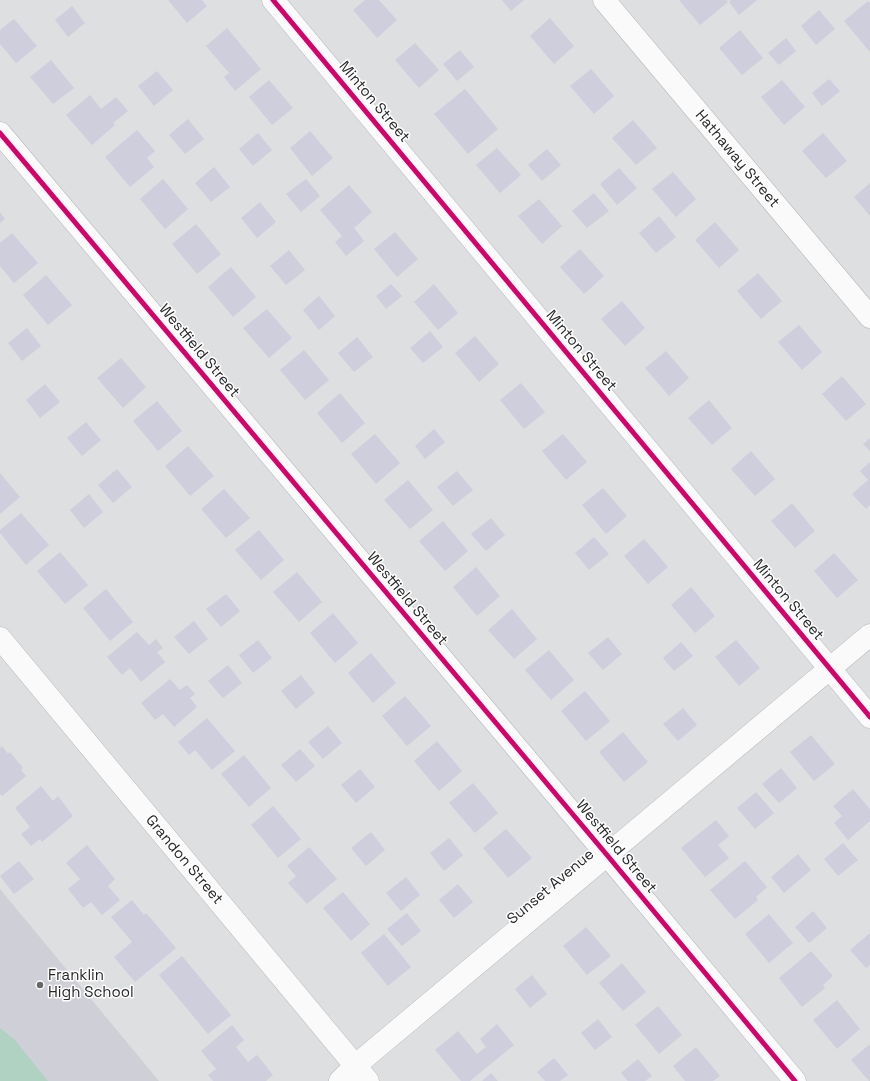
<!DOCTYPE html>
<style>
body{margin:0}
canvas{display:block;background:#dedfe1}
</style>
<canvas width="870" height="1081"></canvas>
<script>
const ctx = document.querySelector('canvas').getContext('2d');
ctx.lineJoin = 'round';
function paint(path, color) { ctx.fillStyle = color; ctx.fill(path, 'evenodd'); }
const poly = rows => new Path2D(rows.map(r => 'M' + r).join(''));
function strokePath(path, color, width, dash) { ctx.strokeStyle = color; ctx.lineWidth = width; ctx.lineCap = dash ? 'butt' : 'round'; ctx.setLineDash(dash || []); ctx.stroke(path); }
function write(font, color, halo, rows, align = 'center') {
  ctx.font = font + ' "Space Grotesk",sans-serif'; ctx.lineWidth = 3; ctx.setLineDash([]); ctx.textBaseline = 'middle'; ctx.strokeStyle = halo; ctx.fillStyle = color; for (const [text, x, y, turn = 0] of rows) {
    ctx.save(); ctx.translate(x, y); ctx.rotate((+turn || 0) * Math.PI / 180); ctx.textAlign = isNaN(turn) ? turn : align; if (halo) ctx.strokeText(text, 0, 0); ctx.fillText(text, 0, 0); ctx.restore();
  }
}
const built = poly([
 [0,889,159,1081,0,1081]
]);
const green = poly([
 [0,1028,15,1040,48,1081,0,1081]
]);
const building = poly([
 [168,0,202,0,207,6,187,23],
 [365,0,379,0,397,20,377,38,353,10],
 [502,0,524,0,511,11],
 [679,0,726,0,728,2,700,25],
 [731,0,757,0,739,15,729,2],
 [868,1,870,4,870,52,844,21],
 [72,6,85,23,68,37,55,20],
 [819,10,835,29,816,45,801,26],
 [550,18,574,46,554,64,530,36],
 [14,19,37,46,16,63,0,44,0,30],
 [227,28,261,69,235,91,224,77,229,73,206,46],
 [740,30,763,58,742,75,719,48],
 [786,38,796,51,779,65,768,53],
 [415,43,439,70,419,88,395,60],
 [460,50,474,67,457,81,443,64],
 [51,60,74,88,53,104,30,77],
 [591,69,614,96,594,114,570,86],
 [157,71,173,90,154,106,138,86],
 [829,79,840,91,822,106,812,93],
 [269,80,293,108,272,125,249,97],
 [782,80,805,107,784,125,761,97],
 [465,89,498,129,468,154,434,114],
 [90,95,101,109,116,97,128,111,113,123,115,125,92,145,66,115],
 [188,119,204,139,185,154,169,135],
 [633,120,657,148,636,165,612,138],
 [137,130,155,151,147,158,154,167,130,187,105,157],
 [310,131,333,158,312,176,290,148],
 [258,133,272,150,253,166,239,149],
 [823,133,847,161,826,178,802,151],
 [497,148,521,175,500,193,476,165],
 [547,149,561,165,542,181,528,165],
 [214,167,230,187,211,202,195,183],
 [619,168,637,188,617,205,600,184],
 [673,172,696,199,676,217,652,189],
 [163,179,188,209,165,229,140,199],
 [306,179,320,196,301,212,286,194],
 [870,183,870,216,854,197],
 [349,185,372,212,354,228,364,241,346,256,335,242,342,236,320,210],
 [594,193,609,211,587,228,572,211],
 [539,199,562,226,542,244,518,216],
 [260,202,276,222,257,238,241,218],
 [0,212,5,219,0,223],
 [659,216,676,237,656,253,639,233],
 [715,222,739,250,719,268,695,240],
 [196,224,221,254,197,274,172,244],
 [395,232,418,259,397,277,374,249],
 [12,233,38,263,14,283,0,266,0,243],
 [580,249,604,276,584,294,560,267],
 [289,250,305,270,286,285,270,266],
 [231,267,256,297,233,317,208,287],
 [758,273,782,301,761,319,737,291],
 [46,275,72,305,48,325,23,295],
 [391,284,402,296,386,309,376,296],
 [434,284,458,313,438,330,414,302],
 [319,296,335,316,319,330,303,310],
 [622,301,645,328,625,346,601,319],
 [267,309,292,338,269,358,243,328],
 [799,325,822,352,802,370,778,342],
 [27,328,41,346,22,361,8,343],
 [430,331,443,347,423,363,410,348],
 [475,336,499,364,479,382,455,353],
 [357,337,373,357,354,372,338,353],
 [304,350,329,380,305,400,280,370],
 [666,351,689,378,669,396,645,368],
 [121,358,146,387,123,408,97,378],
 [842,376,866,404,846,421,822,394],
 [521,383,545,412,524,429,500,400],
 [45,384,60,402,40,418,26,400],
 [340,393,365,423,342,443,317,413],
 [709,400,732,428,712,445,688,418],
 [157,401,182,431,158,451,133,421],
 [86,422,101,440,82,456,67,438],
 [434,429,445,442,425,459,415,446],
 [375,434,400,463,376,484,351,454],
 [563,434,587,462,566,480,542,451],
 [870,438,870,451,863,444],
 [188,446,214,476,190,496,165,466],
 [751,451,775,479,755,496,731,469],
 [870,462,870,505,866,509,852,494,868,480,860,471],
 [117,469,132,487,113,503,98,485],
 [457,471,473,490,453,506,437,487],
 [0,473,20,497,0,514],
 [408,480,433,510,410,529,384,500],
 [603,488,627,516,606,534,582,505],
 [224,489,250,518,226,538,201,509],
 [89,494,103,512,84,528,70,510],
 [792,503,815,531,795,548,771,521],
 [21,513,49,545,26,565,0,533,0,530],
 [491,518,505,535,486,551,471,534],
 [443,521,468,551,445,571,419,541],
 [259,530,284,560,261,580,235,550],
 [594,537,609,554,589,570,575,553],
 [644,539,668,567,648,584,624,556],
 [60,552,88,585,65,604,37,571],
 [834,553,858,580,837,598,814,571],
 [476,567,500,596,477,616,453,587],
 [297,572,322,602,299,622,273,592],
 [691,587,715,616,695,633,671,605],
 [106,589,133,622,110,641,83,608],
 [226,594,240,611,221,627,206,609],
 [512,609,537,639,514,659,488,630],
 [333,613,358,643,335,663,310,633],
 [194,621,208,639,189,654,174,637],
 [137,632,149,645,156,639,163,648,157,652,165,662,141,682,130,668,122,675,107,657],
 [608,637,622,654,603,670,588,653],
 [258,640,272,658,253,673,239,655],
 [736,640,760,668,739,686,715,657],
 [681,642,693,656,674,671,663,658],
 [549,650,574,680,551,700,525,670],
 [371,653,396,683,373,703,348,673],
 [228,665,242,683,223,698,208,681],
 [301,675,315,693,296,709,281,691],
 [170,679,180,690,187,685,195,694,190,698,197,707,174,727,163,714,155,720,141,703],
 [585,691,610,721,586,741,561,711],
 [405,696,431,726,407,746,382,716],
 [683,708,697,725,678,741,663,724],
 [207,718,235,751,212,770,195,750,189,755,178,742],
 [328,726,342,743,323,759,308,742],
 [623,732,648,762,624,782,599,752],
 [811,735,835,764,814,781,790,752],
 [437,741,462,771,439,791,414,761],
 [2,746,8,754,10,752,23,768,21,770,26,776,2,796,0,794,0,748],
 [300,749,315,766,296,782,281,765],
 [244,755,271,788,249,807,221,774],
 [781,768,797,788,779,803,762,784],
 [360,769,375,787,356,803,341,785],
 [473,783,498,813,475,833,449,803],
 [41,786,53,801,58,796,73,816,42,842,40,839,31,846,21,834,30,827,15,808],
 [853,789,870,809,870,821,848,840,834,823,842,816,833,806],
 [756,792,774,813,755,829,737,808],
 [273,806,301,839,278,858,251,825],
 [716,820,729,836,718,845,729,858,705,877,681,848],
 [506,829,532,858,508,878,483,848],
 [371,832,385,850,366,866,351,848],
 [449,838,463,855,444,871,430,853],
 [843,843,858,860,838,876,824,859],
 [87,845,115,879,108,886,120,900,102,915,91,902,83,908,68,889,80,879,66,863],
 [309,847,337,879,307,904,288,883,296,876,287,866],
 [798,854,811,870,784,893,771,877],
 [19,861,34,879,14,894,0,876],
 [745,861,767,887,756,897,758,900,735,919,710,890],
 [406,877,420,895,401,911,386,893],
 [458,884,473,902,454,918,439,900],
 [343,892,370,924,351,941,323,908],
 [132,900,144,915,146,913,176,948,135,982,114,957,132,942,111,917],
 [813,911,827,928,809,943,795,927],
 [407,913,421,931,402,946,387,929],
 [769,914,793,943,769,963,745,934],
 [586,927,611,956,587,975,563,946],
 [870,933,870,965,866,968,850,950],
 [384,934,411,967,388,986,361,953],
 [811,951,833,976,823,985,825,988,802,1007,779,978],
 [182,956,231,1015,208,1034,159,975],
 [622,963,646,992,623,1011,599,983],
 [532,975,547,994,530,1008,515,989],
 [837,1000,860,1029,837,1049,813,1020],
 [658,1006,682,1035,659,1054,635,1025],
 [598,1019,612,1037,595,1050,581,1033],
 [497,1024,514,1045,470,1081,461,1081,435,1050,458,1031,477,1054,486,1047,480,1039],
 [232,1025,244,1040,236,1047,248,1062,257,1055,273,1075,266,1081,213,1081,208,1075,216,1069,201,1051],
 [870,1044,870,1081,869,1081,851,1060],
 [696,1047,720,1076,713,1081,685,1081,673,1066],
 [554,1058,568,1075,560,1081,545,1081,537,1072],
 [638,1059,652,1076,645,1081,628,1081,621,1073],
 [491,1073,498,1081,482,1081]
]);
const minor = poly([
 [273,0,870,717],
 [604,0,870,317],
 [0,133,607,855,795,1081],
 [0,638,368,1081],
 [340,1081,356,1065,870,635]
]);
const cycleway = poly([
 [273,0,870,717],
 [0,133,607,855,795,1081]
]);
const markers = [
 [40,985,4,"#68686a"]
];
const streetNames = [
 ["Minton Street",374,102,50],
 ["Hathaway Street",737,159,50],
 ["Westfield Street",199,351,50],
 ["Minton Street",581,351,50],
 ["Westfield Street",407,599,50],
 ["Minton Street",788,600,50],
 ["Westfield Street",616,847,50],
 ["Grandon Street",184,860,50],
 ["Sunset Avenue",551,887,-40]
];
const poiNames = [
 ["Franklin",48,976],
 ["High School",48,993]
];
paint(built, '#cfd0d7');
paint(green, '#afd2c3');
paint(building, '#cecedc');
strokePath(minor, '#b8b8ba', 23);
strokePath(minor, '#fafafa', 22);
strokePath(cycleway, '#d6006c', 5);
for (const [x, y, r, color] of markers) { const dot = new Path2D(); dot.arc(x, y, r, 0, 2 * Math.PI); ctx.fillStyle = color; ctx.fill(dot); strokePath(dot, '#fff', 1.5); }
write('15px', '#28282a', '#fff', streetNames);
write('15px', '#28282a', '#fff', poiNames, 'left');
</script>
